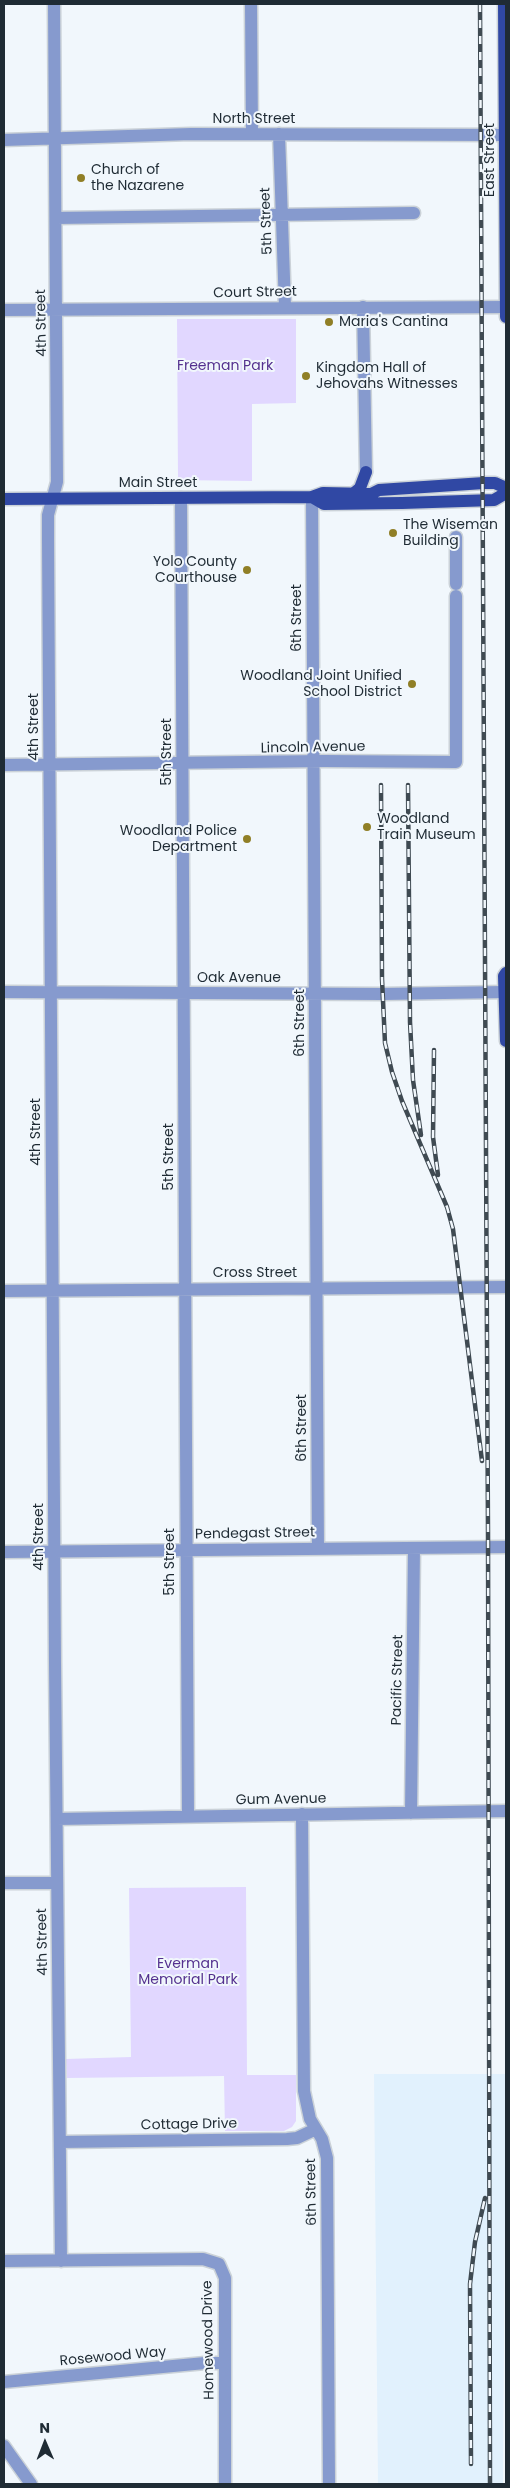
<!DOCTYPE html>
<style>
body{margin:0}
#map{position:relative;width:510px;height:2488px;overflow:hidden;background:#f1f7fc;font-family:Poppins,sans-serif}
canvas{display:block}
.frame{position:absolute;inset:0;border:5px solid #1f2b34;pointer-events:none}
.north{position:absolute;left:20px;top:2418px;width:50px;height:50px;-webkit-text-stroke:4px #f1f7fc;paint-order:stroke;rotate:359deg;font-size:14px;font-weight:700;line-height:20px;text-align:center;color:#1f2b34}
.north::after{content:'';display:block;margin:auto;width:18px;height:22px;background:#1f2b34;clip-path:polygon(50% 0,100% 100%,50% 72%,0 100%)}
</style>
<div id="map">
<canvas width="510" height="2488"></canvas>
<div class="frame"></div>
<div class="north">N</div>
</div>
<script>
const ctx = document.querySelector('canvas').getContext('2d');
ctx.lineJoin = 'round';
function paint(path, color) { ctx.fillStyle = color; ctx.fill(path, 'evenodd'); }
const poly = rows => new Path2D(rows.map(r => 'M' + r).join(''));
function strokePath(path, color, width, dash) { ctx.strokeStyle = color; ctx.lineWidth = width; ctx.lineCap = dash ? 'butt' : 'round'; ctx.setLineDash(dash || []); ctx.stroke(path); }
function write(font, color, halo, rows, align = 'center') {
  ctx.font = font + ' Poppins,sans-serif'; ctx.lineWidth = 4; ctx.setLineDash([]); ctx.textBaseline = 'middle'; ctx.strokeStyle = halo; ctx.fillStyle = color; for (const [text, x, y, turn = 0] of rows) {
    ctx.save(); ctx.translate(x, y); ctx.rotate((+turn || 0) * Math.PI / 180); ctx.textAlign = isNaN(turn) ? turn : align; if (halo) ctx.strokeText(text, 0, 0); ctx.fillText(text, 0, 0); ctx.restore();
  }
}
const built = poly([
 [374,2074,506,2074,503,2484,378,2484]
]);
const green = poly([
 [296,319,296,403,252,404,252,481,178,480,177,319],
 [246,1887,247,2075,296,2075,296,2121,292,2127,284,2131,225,2131,224,2076,67,2078,66,2059,131,2057,129,1888]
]);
const minor = poly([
 [54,4,57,482,48,515,48,539,55,1663,61,2261],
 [251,4,252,134],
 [279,134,285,307],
 [4,140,191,134,506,135],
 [56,218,414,213],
 [363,307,366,472],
 [4,310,506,307],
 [312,497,318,1549],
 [181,498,188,1816],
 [456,537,456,584],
 [4,765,324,761,456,762,456,596],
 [4,992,383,994,504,992],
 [4,1291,506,1287],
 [4,1552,506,1547],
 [411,1813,414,1548],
 [302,1814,304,2091,310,2119,322,2139,327,2158,329,2484],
 [57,1819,506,1811],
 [4,1883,57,1883],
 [60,2142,287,2139,297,2138,316,2129],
 [4,2261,203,2259,219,2264,225,2278,225,2484],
 [4,2382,205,2363,225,2363],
 [4,2446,31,2484]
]);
const major = poly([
 [504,4,506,317],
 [354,493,360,488,366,472],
 [312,497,324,504,402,503,494,500,506,493],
 [4,499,312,497,323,493,371,494,379,490,484,483,495,483,506,488],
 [506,973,504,976,506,1041]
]);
const rail = poly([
 [480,4,488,1530,490,2484],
 [381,785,382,979,385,1043,392,1072,402,1101,447,1207,453,1229,482,1461],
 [408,785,410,1022,413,1080,421,1135],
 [434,1050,433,1137,438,1175],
 [471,2464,470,2284,475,2242,485,2198]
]);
const markers = [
 [81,178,5,"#907f26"],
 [329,322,5,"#907f26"],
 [306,376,5,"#907f26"],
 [393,533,5,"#907f26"],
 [247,570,5,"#907f26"],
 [412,684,5,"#907f26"],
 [367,827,5,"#907f26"],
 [247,839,5,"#907f26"]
];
const streetNames = [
 ["North Street",254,119],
 ["East Street",490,160,-90],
 ["5th Street",267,221,-92],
 ["Court Street",255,293,-1],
 ["4th Street",42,323,-91],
 ["Main Street",158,483],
 ["6th Street",297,618,-90],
 ["4th Street",34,727,-90],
 ["Lincoln Avenue",313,748,-1],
 ["5th Street",167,752,-90],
 ["Oak Avenue",239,978],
 ["6th Street",300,1023,-90],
 ["4th Street",36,1132,-90],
 ["5th Street",169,1157,-90],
 ["Cross Street",255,1273],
 ["6th Street",302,1428,-90],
 ["Pendegast Street",255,1534,-1],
 ["4th Street",39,1537,-90],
 ["5th Street",170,1562,-90],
 ["Pacific Street",398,1680,-89],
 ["Gum Avenue",281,1800,-1],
 ["4th Street",43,1942,-91],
 ["Cottage Drive",189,2125,-1],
 ["6th Street",312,2192,-91],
 ["Homewood Drive",209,2340,-91],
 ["Rosewood Way",113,2357,-5]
];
const poiNames = [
 ["Church of",91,170],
 ["the Nazarene",91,186],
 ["Maria's Cantina",339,322],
 ["Kingdom Hall of",316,368],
 ["Jehovahs Witnesses",316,384],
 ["The Wiseman",403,525],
 ["Building",403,541],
 ["Yolo County",237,562,"right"],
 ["Courthouse",237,578,"right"],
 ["Woodland Joint Unified",402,676,"right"],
 ["School District",402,692,"right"],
 ["Woodland",377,819],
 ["Train Museum",377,835],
 ["Woodland Police",237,831,"right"],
 ["Department",237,847,"right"]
];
const parkNames = [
 ["Freeman Park",225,366],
 ["Everman",188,1964],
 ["Memorial Park",188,1980]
];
paint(built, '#e1f1fd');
paint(green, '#e1d7ff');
strokePath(minor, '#cbd2d8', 15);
strokePath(major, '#cbd2d8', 15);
strokePath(minor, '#869ace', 12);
strokePath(major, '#3048a4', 12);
strokePath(rail, '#3f4a52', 4.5);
strokePath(rail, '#f1f7fc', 2.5, [8]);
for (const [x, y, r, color] of markers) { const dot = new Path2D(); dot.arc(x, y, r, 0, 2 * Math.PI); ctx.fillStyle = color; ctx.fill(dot); strokePath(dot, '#f1f7fc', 2); }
write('14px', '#1f2b34', '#f1f7fc', streetNames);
write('14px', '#1f2b34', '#f1f7fc', poiNames, 'left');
write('14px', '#54318f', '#f1f7fc', parkNames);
</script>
